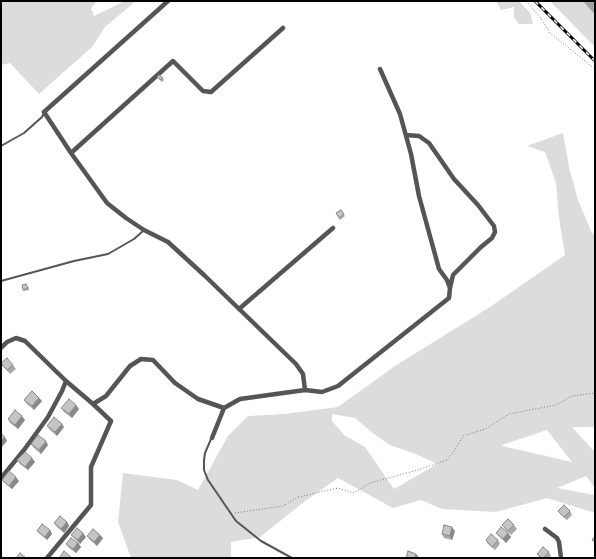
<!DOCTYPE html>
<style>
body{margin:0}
#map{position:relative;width:596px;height:559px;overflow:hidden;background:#fff;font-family:"Fira Sans",sans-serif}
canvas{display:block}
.frame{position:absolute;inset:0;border:2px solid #000;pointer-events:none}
</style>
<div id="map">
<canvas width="596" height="559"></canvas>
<div class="frame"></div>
</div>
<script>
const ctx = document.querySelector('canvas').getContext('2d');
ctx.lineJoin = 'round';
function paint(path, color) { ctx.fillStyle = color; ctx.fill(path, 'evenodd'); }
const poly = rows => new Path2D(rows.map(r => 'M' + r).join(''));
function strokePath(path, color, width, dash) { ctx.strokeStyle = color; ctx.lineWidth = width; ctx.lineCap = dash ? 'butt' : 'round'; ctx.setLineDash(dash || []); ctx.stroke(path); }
const green = poly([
 [1,1,97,1,91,8,94,16,125,1,136,1,105,27,92,47,39,94,10,63,1,65],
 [496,1,519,1,530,13,533,24,519,24,514,17,514,7,501,10],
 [550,1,583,1,595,15,595,47],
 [563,133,569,167,578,200,591,231,595,236,595,427,572,427,593,450,595,450,595,488,586,476,557,488,595,495,595,513,547,498,496,512,442,509,421,500,393,508,338,478,304,502,260,537,231,542,231,558,131,558,118,522,123,473,177,480,198,490,228,436,248,416,284,414,338,407,395,366,490,307,565,255,559,218,556,183,545,152,527,146],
 [332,414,355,418,374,434,390,445,416,454,437,464,394,489,365,447,344,435,332,421],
 [547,430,572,462,502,446,502,445]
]);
const water = poly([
 [583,1,595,1,595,15]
]);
const path = poly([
 [526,1,540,17,550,33,595,69],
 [235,513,283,506,298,497,338,488,354,493,370,483,418,470,447,460,453,453,463,436,485,429,509,414,556,405,572,396,595,393]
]);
const lane = poly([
 [1,146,24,133,42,117,44,113],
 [1,281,74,261,108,254,134,239,143,231],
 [211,439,205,453,204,460,204,470,208,480,236,521,261,541,292,558]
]);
const street = poly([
 [168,1,44,112,71,153,107,203,126,218,144,230,168,242,204,275,296,364,303,374,305,390],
 [406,135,419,136,429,143,454,179,478,205,494,226,495,232,492,238,481,247,453,275,450,288],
 [71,153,173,61,203,91,211,92,283,28],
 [239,309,333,228],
 [1,348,7,342,16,338,25,341,66,381,93,404,111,421,91,467,91,505,47,558],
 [93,404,106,396,130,366,141,359,153,360,175,383,198,399,224,408],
 [212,438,224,408,240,399,305,390,322,392,338,386,449,298,450,288,447,280,439,269,419,196,411,154,400,114,380,69],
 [1,478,24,450,48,417,62,391,66,381],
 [545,529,557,538,559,542,561,558]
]);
const rail = poly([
 [535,1,595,61]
]);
const wall = poly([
 [157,77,163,78,164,80,162,82],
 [341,210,345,216,340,220,336,213],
 [28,286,29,290,24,291,23,290],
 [1,364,13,365,16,369,10,374],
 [39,398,42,401,34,410,27,404,24,400],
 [61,408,79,409,72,418,64,412],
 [8,419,25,420,18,429,10,423],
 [47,426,64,427,57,436,50,430],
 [31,444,48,445,41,454,34,448],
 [17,460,35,462,28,470,20,464],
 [2,480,19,481,12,489,5,483],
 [558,511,570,511,572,515,567,520,561,515],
 [67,522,69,526,64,533,57,527,54,523],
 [502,525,514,525,517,529,511,535,505,529],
 [50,530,52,534,47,540,40,534,37,531],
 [455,531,452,540,444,538,442,534],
 [496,533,511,537,506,543],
 [71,535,86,537,80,544],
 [87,536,103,538,97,546,90,540],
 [486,540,498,540,500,544,495,550,488,544],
 [78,543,81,547,76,553,69,548,66,544],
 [549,552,551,556,549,558,540,558,537,554]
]);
const shadedWall = poly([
 [39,398,42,401,34,410,32,406],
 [76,405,79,409,72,418,69,414],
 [22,416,25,420,18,429,15,425],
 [62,424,64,427,57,436,55,432],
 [5,437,7,441,1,448,1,441],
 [46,441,48,445,41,454,39,450],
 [32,458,35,462,28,470,25,467],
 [16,477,19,481,12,489,9,486],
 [67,522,69,526,64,533,61,529],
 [452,527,455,531,452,540,450,536],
 [50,530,52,534,47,540,45,537],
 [83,533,86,537,80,544,78,540],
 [508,533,511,537,506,543,503,539],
 [100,535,103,538,97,546,94,542],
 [78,543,81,547,76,553,73,549],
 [416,554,419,557,419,558,415,558]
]);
const building = poly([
 [159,75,163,78,161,80,157,77,159,75],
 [341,210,344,214,339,218,336,213,341,210],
 [26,284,28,288,23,290,22,285,26,284],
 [7,358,13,365,7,370,1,363,7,358],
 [32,391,39,398,32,406,24,400,32,391],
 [69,399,76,405,69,414,61,408,69,399],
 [15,410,22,416,15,425,8,419,15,410],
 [54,417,62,424,55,432,47,426,54,417],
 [1,434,5,437,1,441,1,434],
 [38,435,46,441,39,450,31,444,38,435],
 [25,452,32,458,25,467,17,460,25,452],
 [9,471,16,477,9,486,2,480,9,471],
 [564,505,570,511,564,517,558,511,564,505],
 [60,516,67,522,61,529,54,523,60,516],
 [508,519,514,525,508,531,502,525,508,519],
 [42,524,50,530,45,537,37,531,42,524],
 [444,525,452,527,450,536,442,534,444,525],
 [501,527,508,533,503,539,496,533,501,527],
 [77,528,83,533,78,540,71,535,77,528],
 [93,529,100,535,94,542,87,536,93,529],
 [491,534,498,540,492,547,486,540,491,534],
 [595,536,595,542,592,540,595,536],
 [71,538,78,543,73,549,66,544,71,538],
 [543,547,549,552,543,558,542,558,537,554,543,547],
 [64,551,71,557,70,558,59,558,64,551],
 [408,551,416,554,415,558,406,558,408,551],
 [20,553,26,558,16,558,20,553]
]);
paint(green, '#dcdcdc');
paint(water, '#a3a3a3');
strokePath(path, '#777', 1, [1, 2]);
strokePath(lane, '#555', 2);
strokePath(street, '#555', 4.5);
strokePath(rail, '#000', 3);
strokePath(rail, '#fff', 1.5, [4.5]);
paint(wall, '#a9a9a9');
paint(shadedWall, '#898989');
paint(building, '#c4c4c4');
strokePath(building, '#898989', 1);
</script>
